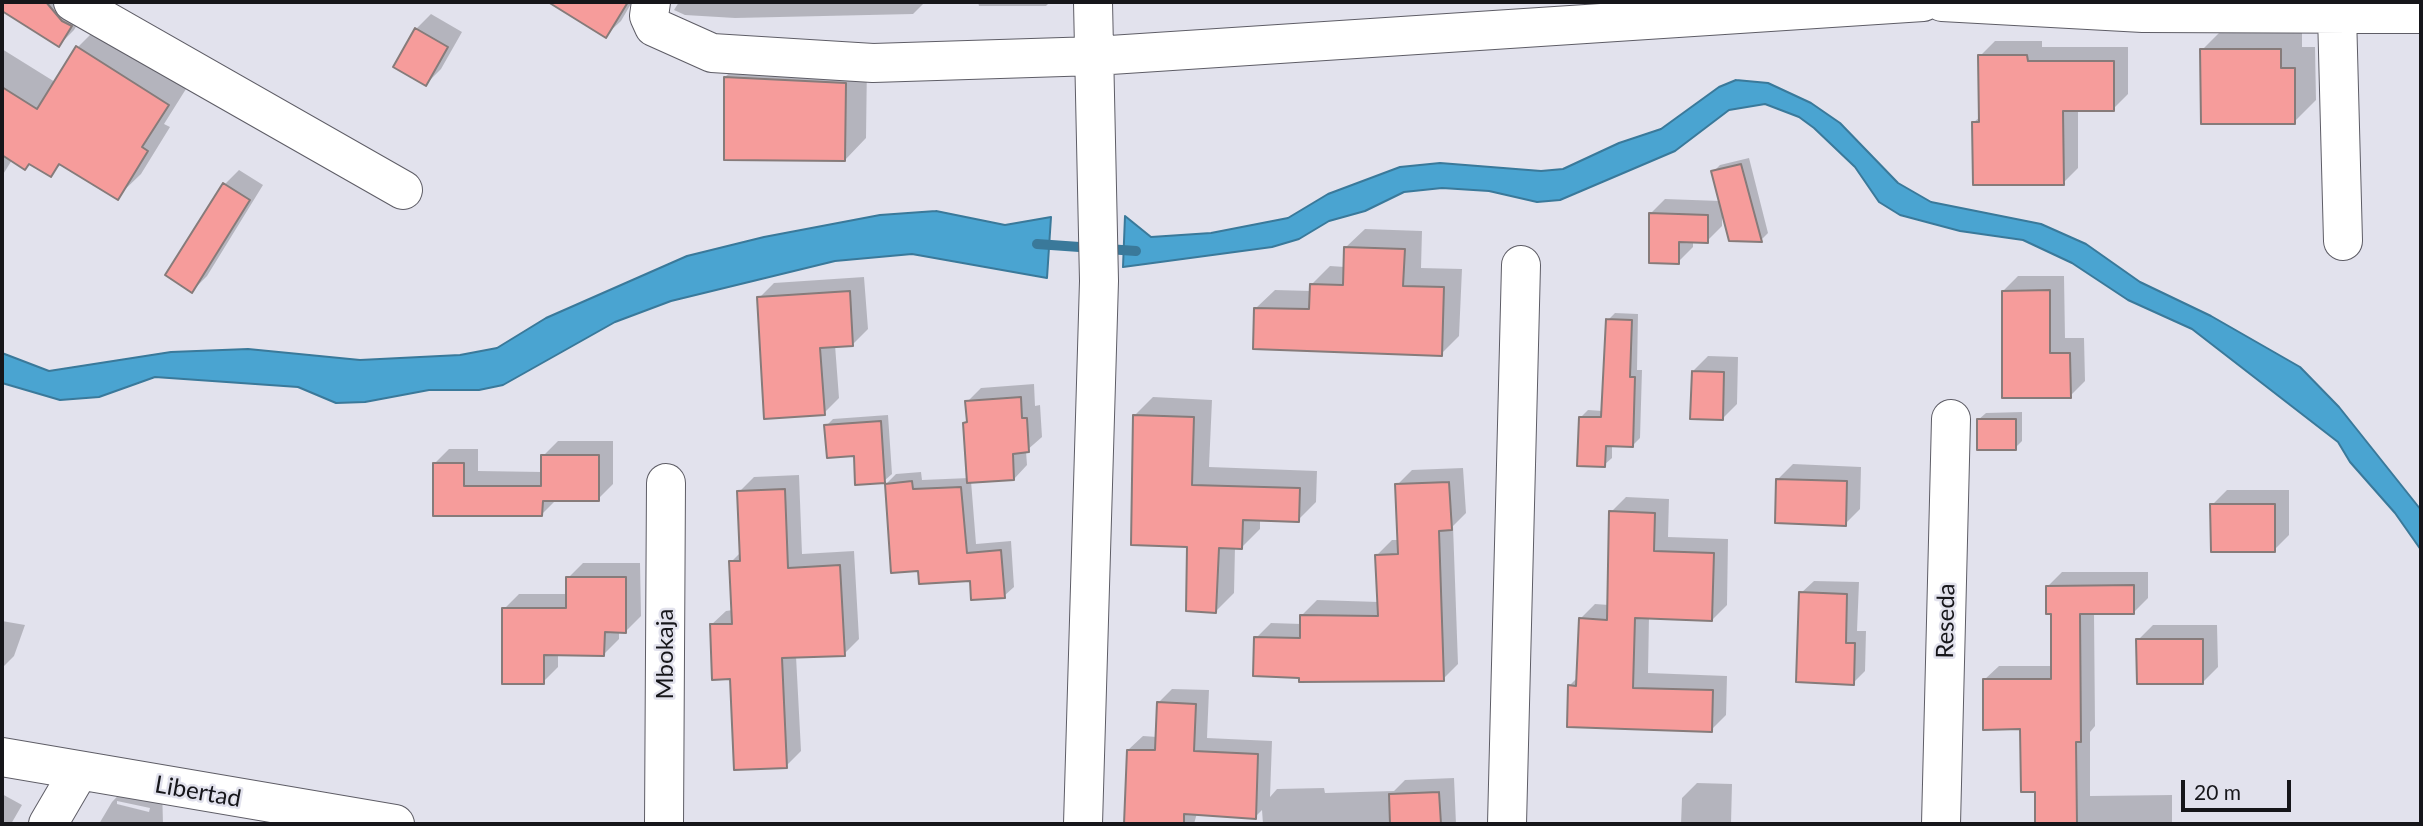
<!DOCTYPE html>
<style>
body{margin:0}
#map{position:relative;width:2423px;height:826px;overflow:hidden;background:#e2e2ed;font-family:Lato,sans-serif}
canvas{display:block}
.frame{position:absolute;inset:0;border:4px solid #16161a;pointer-events:none}
.scale{position:absolute;left:2181px;top:780px;width:110px;height:32px;box-sizing:border-box;border:4px solid #16161a;border-top:0;padding-left:9px;font-size:21px;line-height:24px;white-space:nowrap;color:#16161a;-webkit-text-stroke:5px #e2e2ed;paint-order:stroke}
</style>
<div id="map">
<canvas width="2423" height="826"></canvas>
<div class="frame"></div>
<div class="scale">20 m</div>
</div>
<script>
const ctx = document.querySelector('canvas').getContext('2d');
ctx.lineJoin = 'round';
function paint(path, color) { ctx.fillStyle = color; ctx.fill(path, 'evenodd'); }
const poly = rows => new Path2D(rows.map(r => 'M' + r).join(''));
function strokePath(path, color, width, dash) { ctx.strokeStyle = color; ctx.lineWidth = width; ctx.lineCap = dash ? 'butt' : 'round'; ctx.setLineDash(dash || []); ctx.stroke(path); }
function write(font, color, halo, rows, align = 'center') {
  ctx.font = font + ' Lato,sans-serif'; ctx.lineWidth = 5; ctx.setLineDash([]); ctx.textBaseline = 'middle'; ctx.strokeStyle = halo; ctx.fillStyle = color; for (const [text, x, y, turn = 0] of rows) {
    ctx.save(); ctx.translate(x, y); ctx.rotate((+turn || 0) * Math.PI / 180); ctx.textAlign = isNaN(turn) ? turn : align; if (halo) ctx.strokeText(text, 0, 0); ctx.fillText(text, 0, 0); ctx.restore();
  }
}
const water = poly([
 [1736,80,1768,83,1811,103,1840,123,1898,183,1931,202,2041,224,2086,244,2140,282,2211,316,2300,367,2339,407,2421,510,2421,550,2395,513,2350,462,2338,442,2192,329,2128,300,2072,263,2023,240,1960,231,1900,215,1879,202,1855,167,1814,128,1799,117,1765,104,1729,110,1675,151,1560,200,1537,202,1489,191,1442,188,1404,192,1365,211,1329,221,1299,239,1272,247,1123,267,1125,216,1151,237,1211,233,1288,218,1328,194,1400,167,1440,163,1541,171,1563,169,1619,143,1661,129,1719,87,1736,80],
 [936,211,1005,225,1051,217,1047,278,912,254,835,261,671,301,615,322,503,385,479,390,429,390,365,402,336,403,298,387,155,377,99,397,60,400,2,383,2,353,49,371,171,352,248,349,360,360,460,355,497,348,546,318,687,256,764,237,880,215,936,211]
]);
const shadow = poly([
 [2,2,73,2,85,11,74,30,59,45,3,10,2,12],
 [552,2,632,2,621,21,606,35],
 [679,2,925,2,913,14,735,18,685,15,674,10],
 [978,2,1050,2,1046,6,979,6],
 [431,14,462,32,441,69,426,84,416,29],
 [101,24,191,81,164,124,170,127,141,174,117,197,62,163,50,175,30,163,12,160,2,176,2,49,55,82,78,47],
 [2223,29,2302,29,2302,47,2315,47,2316,100,2294,122,2202,50],
 [1995,41,2042,41,2042,47,2128,47,2128,94,2113,109,2078,109,2078,168,2063,183,1974,122,1981,116,1980,56],
 [747,56,867,62,866,138,845,160,725,77],
 [1749,158,1768,233,1761,240,1722,212,1722,226,1707,241,1693,241,1693,247,1678,262,1650,214,1665,199,1720,201,1713,172,1720,165],
 [239,170,263,185,207,276,192,291,224,185],
 [1365,229,1422,231,1421,268,1462,269,1459,336,1441,354,1256,308,1275,290,1311,291,1311,285,1330,266,1345,267,1346,247],
 [2018,276,2064,276,2065,338,2084,338,2085,381,2070,396,2003,291],
 [864,277,868,329,853,344,835,345,839,398,824,413,759,298,774,283],
 [1615,313,1638,314,1637,370,1642,370,1640,438,1633,445,1612,445,1612,458,1604,465,1580,418,1588,410,1603,411,1608,320],
 [1708,356,1738,357,1737,404,1722,419,1693,371],
 [1034,384,1035,406,1040,405,1042,437,1026,451,1027,465,1014,479,971,481,976,544,1011,541,1014,587,1004,596,971,579,919,569,886,484,896,474,921,472,922,480,969,478,965,423,968,420,967,402,981,388],
 [1153,397,1212,400,1209,467,1317,471,1316,502,1298,520,1260,519,1260,529,1242,547,1235,547,1234,593,1216,611,1135,415],
 [2022,412,2022,441,2015,448,1978,420,1986,413],
 [888,415,892,474,884,481,826,426,833,419],
 [558,441,613,441,613,484,598,499,557,499,542,514,435,514,434,464,449,449,478,449,478,471,543,472,543,456],
 [1793,464,1861,467,1860,509,1845,524,1778,479],
 [1463,468,1466,513,1453,526,1458,664,1443,679,1301,676,1256,638,1271,623,1302,624,1302,615,1317,600,1379,602,1377,555,1392,540,1399,540,1397,485,1412,470],
 [799,475,802,554,854,551,859,639,844,654,796,656,801,751,786,766,732,677,711,625,726,611,733,610,731,562,741,552,739,492,754,477],
 [2227,490,2289,490,2289,535,2274,550,2212,505],
 [1626,497,1669,499,1668,537,1728,539,1727,605,1712,620,1649,617,1648,673,1727,676,1726,715,1711,730,1569,686,1578,677,1580,619,1595,604,1609,605,1611,512],
 [583,563,640,563,641,616,626,631,619,631,619,639,604,654,558,653,558,667,543,682,504,609,519,594,568,594,568,578],
 [2062,572,2148,572,2148,598,2134,612,2094,613,2095,726,2090,732,2090,796,2172,795,2172,824,2036,824,2036,790,2022,728,1984,680,1999,666,2053,666,2053,613,2048,586],
 [1814,581,1859,582,1857,631,1866,631,1865,671,1853,683,1801,593],
 [2,621,25,625,14,656,2,668],
 [2153,625,2217,625,2218,667,2203,682,2138,640],
 [1172,689,1209,690,1207,738,1272,741,1270,797,1277,789,1324,788,1325,793,1394,791,1405,780,1454,778,1456,824,1263,824,1262,810,1255,817,1197,813,1194,824,1126,824,1128,750,1143,736,1157,737,1158,703],
 [133,780,162,787,163,824,93,824,99,824,112,802],
 [117,801,150,808,149,812,117,804],
 [1697,783,1732,784,1731,824,1681,824,1682,798],
 [2,794,22,805,11,824,2,824]
]);
const stream = poly([
 [1037,244,1136,251]
]);
const building = poly([
 [2,2,46,2,62,21,72,26,59,47,2,11,2,2],
 [548,2,628,2,606,38,548,2],
 [415,28,448,47,426,86,393,67,415,28],
 [76,46,169,105,142,147,148,151,118,200,59,164,51,177,29,164,25,170,2,155,2,87,37,109,76,46],
 [2200,49,2281,49,2281,68,2295,68,2295,124,2201,124,2200,49],
 [1978,55,2027,55,2028,61,2114,61,2114,111,2063,111,2064,185,1973,185,1972,122,1979,122,1978,55],
 [724,77,846,83,845,161,724,160,724,77],
 [1741,164,1762,242,1729,241,1711,171,1741,164],
 [223,183,250,200,192,293,165,275,223,183],
 [1649,213,1708,215,1708,243,1679,242,1679,264,1649,263,1649,213],
 [1344,247,1405,249,1403,286,1444,287,1442,356,1253,349,1254,308,1309,309,1310,284,1343,285,1344,247],
 [2050,290,2050,353,2070,353,2071,398,2002,398,2002,291,2050,290],
 [850,291,853,346,820,348,825,415,764,419,757,297,850,291],
 [1606,319,1632,320,1630,377,1635,377,1633,447,1606,446,1605,467,1577,466,1579,417,1601,417,1606,319],
 [1692,371,1724,372,1723,420,1690,419,1692,371],
 [1021,397,1022,418,1027,418,1029,452,1013,454,1014,480,967,483,963,423,967,422,965,401,1021,397],
 [1133,415,1194,417,1192,485,1300,488,1299,522,1243,520,1242,549,1219,548,1216,613,1186,611,1187,547,1131,545,1133,415],
 [1977,419,2016,419,2016,450,1977,450,1977,419],
 [881,421,885,483,855,485,854,456,827,458,824,425,881,421],
 [541,455,599,455,599,501,543,501,542,516,433,516,433,463,464,463,464,486,541,486,541,455],
 [1776,479,1847,481,1846,526,1775,523,1776,479],
 [912,481,913,489,961,487,967,553,1001,550,1005,598,971,600,970,581,919,584,918,571,891,573,885,484,912,481],
 [1449,482,1452,530,1439,531,1444,681,1299,682,1299,678,1253,676,1254,637,1300,638,1300,615,1378,616,1375,555,1398,554,1395,484,1449,482],
 [785,489,788,568,840,565,845,656,782,658,787,768,734,770,730,679,712,680,710,624,732,624,729,561,740,561,737,491,785,489],
 [2210,504,2275,504,2275,552,2211,552,2210,504],
 [1609,511,1655,513,1654,551,1714,553,1712,621,1635,618,1633,688,1713,690,1712,732,1567,727,1568,685,1576,686,1579,618,1607,620,1609,511],
 [566,577,626,577,626,633,605,632,604,656,544,655,544,684,502,684,502,608,566,608,566,577],
 [2134,585,2134,614,2080,614,2081,742,2076,742,2077,824,2035,824,2035,792,2021,792,2020,729,1983,730,1983,679,2051,679,2051,614,2046,614,2046,586,2134,585],
 [1799,592,1847,594,1846,643,1855,643,1854,685,1796,682,1799,592],
 [2136,639,2203,639,2203,684,2137,684,2136,639],
 [1157,702,1196,704,1194,751,1258,754,1256,819,1184,814,1184,824,1124,824,1127,750,1155,750,1157,702],
 [1439,792,1441,824,1390,824,1389,794,1439,792]
]);
const minor = poly([
 [73,2,403,190],
 [651,2,649,16,654,27,712,53,873,63,1095,56,1923,2],
 [1942,2,2143,13,2421,14],
 [2337,14,2343,241],
 [2,757,395,824],
 [48,824,79,771],
 [664,824,666,483],
 [1083,824,1099,281,1093,2],
 [1507,824,1521,265],
 [1941,824,1951,419]
]);
const streetNames = [
 ["Reseda",1946,621,-89],
 ["Mbokaja",665,654,-90],
 ["Libertad",198,792,10]
];
paint(water, '#4aa4d1');
strokePath(water, '#3a799a', 2);
paint(shadow, '#0003');
strokePath(stream, '#3a799a', 10);
paint(building, '#f69c9b');
strokePath(building, '#867b7a', 2);
strokePath(minor, '#5e5d66', 40);
strokePath(minor, '#fff', 38);
write('24px', '#16161a', '#e2e2ed', streetNames);
</script>
